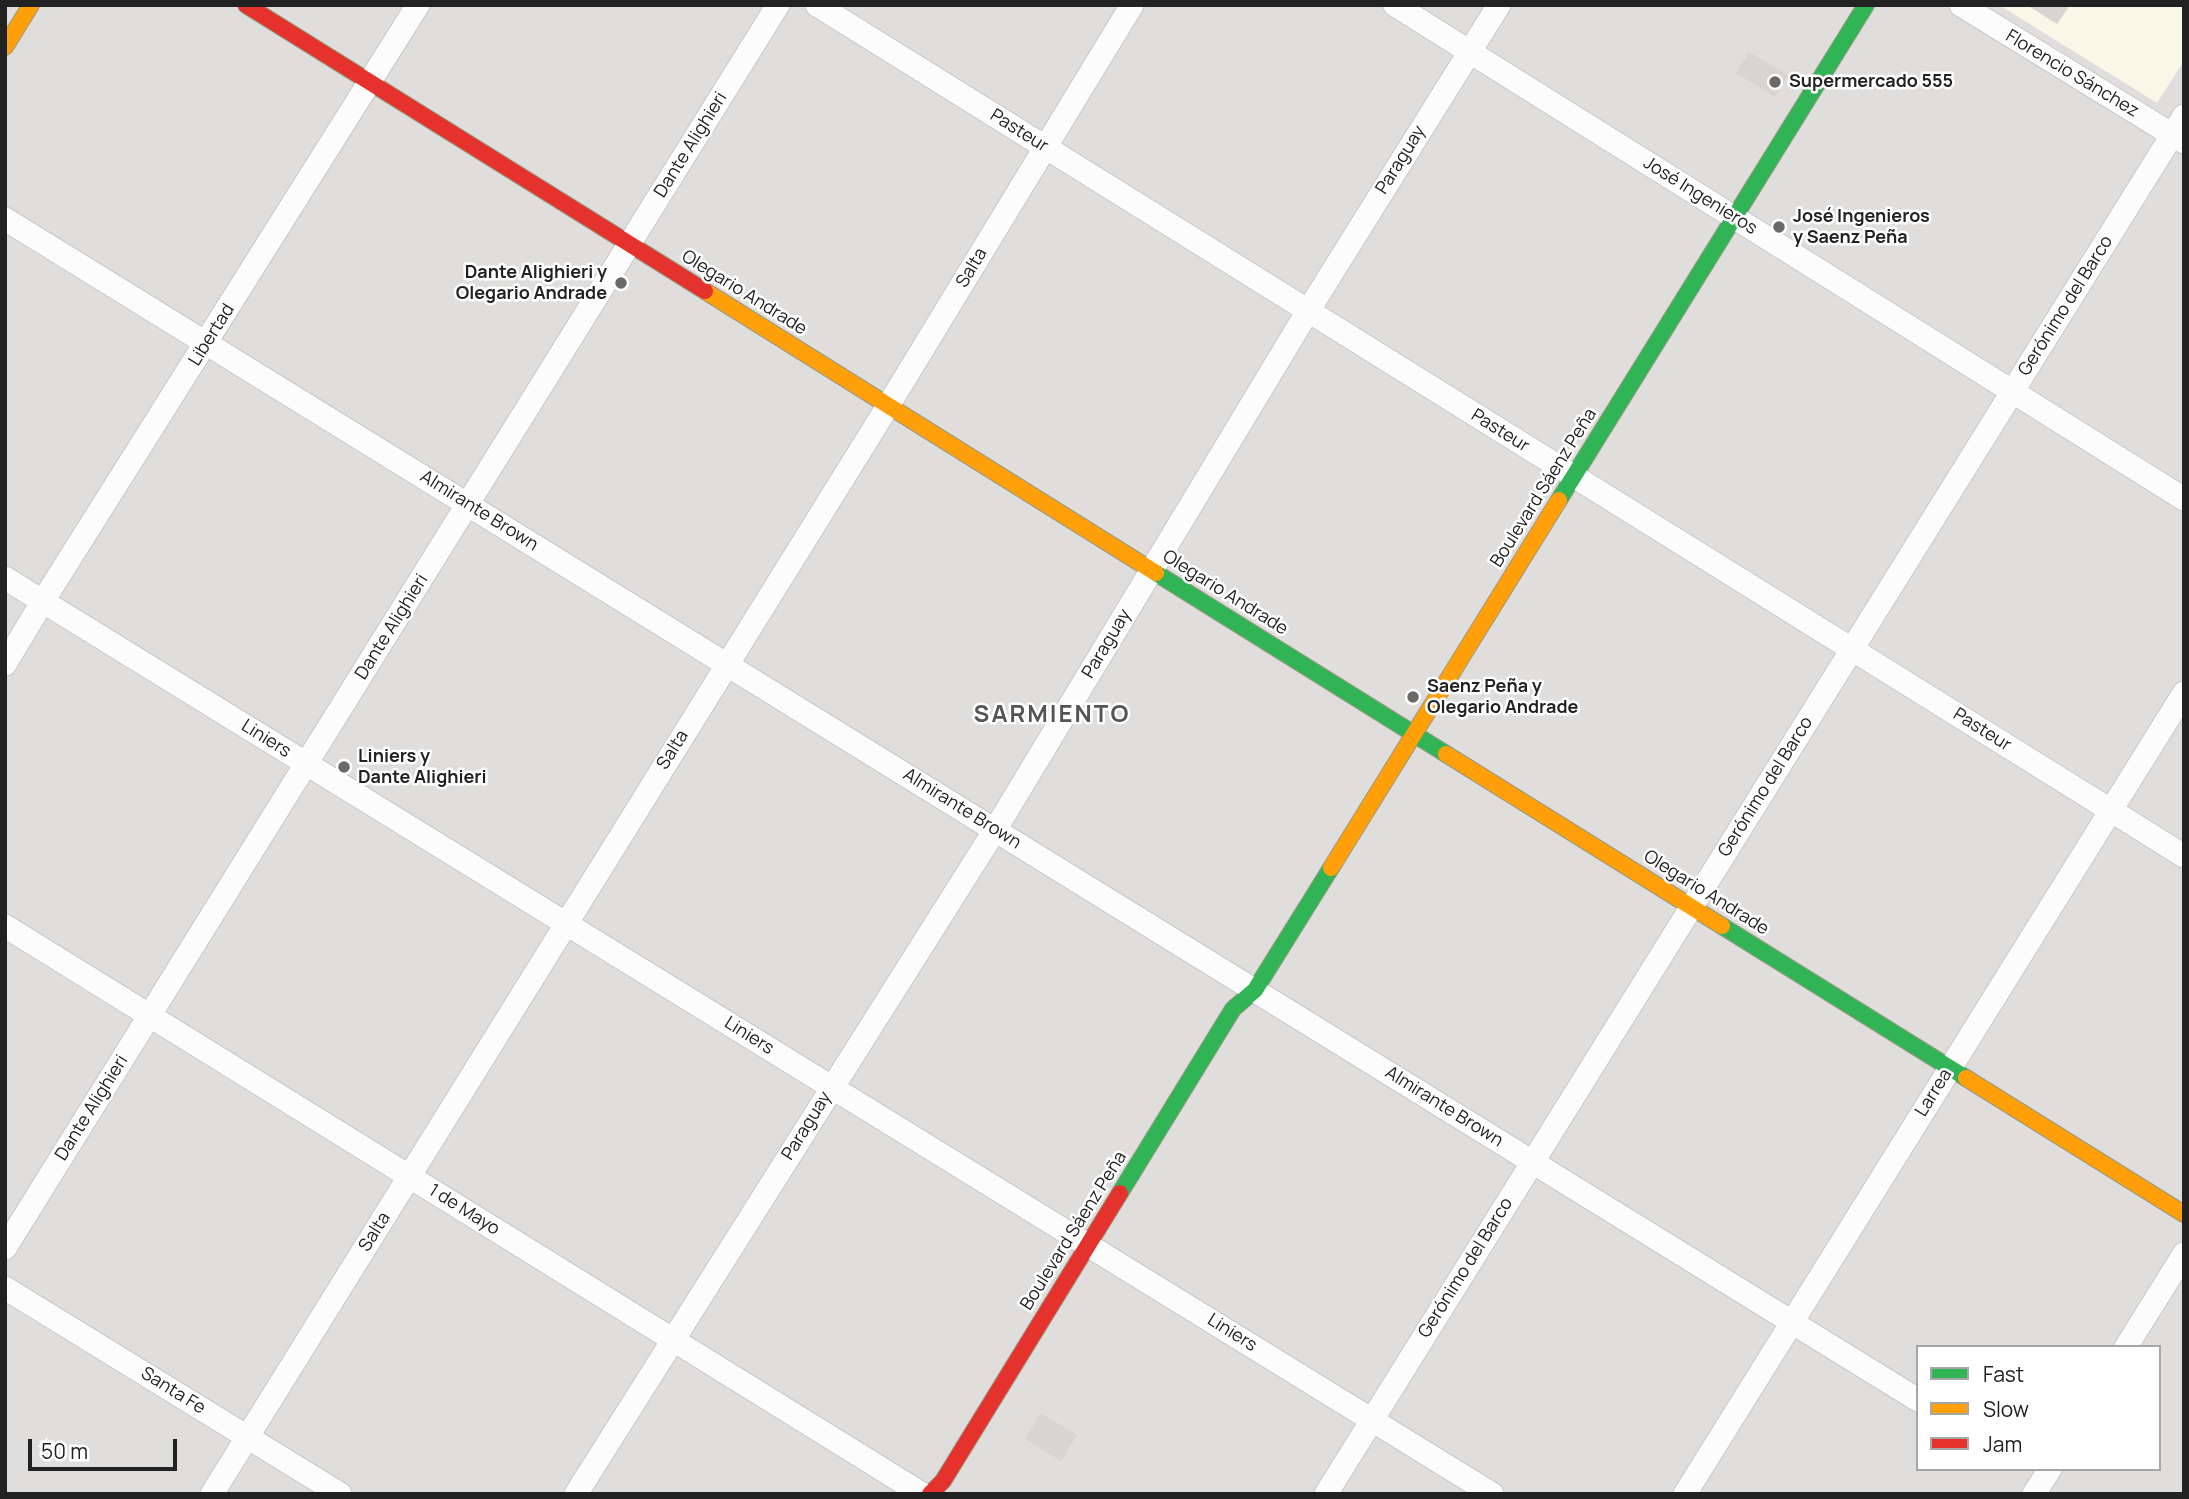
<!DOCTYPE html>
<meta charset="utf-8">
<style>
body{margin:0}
#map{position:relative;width:2189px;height:1499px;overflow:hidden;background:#f0eeeb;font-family:Manrope,sans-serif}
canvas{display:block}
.frame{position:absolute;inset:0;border:7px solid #222;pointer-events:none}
.legend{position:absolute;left:1916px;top:1345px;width:245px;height:126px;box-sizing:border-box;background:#fff;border:2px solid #a7a7a7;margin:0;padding:9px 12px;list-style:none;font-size:21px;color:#222}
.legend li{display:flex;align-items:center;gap:14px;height:35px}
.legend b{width:35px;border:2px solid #a7a7a7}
.scale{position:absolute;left:28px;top:1439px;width:149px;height:32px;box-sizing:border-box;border:4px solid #222;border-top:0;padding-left:9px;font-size:21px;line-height:24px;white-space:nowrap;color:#222;-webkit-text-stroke:5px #fff;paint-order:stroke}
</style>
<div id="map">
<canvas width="2189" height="1499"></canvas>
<div class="frame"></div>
<ul class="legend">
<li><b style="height:9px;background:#30b455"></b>Fast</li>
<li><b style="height:9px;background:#ff9f0a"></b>Slow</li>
<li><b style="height:9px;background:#e5322d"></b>Jam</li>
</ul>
<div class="scale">50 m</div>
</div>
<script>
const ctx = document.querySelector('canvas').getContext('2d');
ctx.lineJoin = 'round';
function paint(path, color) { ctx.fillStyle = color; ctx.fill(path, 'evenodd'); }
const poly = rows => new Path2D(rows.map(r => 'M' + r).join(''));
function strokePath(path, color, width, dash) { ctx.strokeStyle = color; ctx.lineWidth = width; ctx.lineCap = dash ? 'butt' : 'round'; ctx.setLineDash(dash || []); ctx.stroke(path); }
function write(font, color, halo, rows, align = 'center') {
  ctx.font = font + ' Manrope,sans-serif'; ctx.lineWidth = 5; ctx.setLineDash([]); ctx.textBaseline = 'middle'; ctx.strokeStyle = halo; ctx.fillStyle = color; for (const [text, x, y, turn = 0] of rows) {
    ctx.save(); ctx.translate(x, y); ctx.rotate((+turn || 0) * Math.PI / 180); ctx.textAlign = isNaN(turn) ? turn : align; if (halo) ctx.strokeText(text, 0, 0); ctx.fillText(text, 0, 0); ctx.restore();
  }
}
const residential = poly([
 [5,5,2184,5,2184,1494,5,1494],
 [1918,1347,2159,1347,2159,1469,1918,1469]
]);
const education = poly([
 [1999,5,2184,5,2184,61,2157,103]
]);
const building = poly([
 [2027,5,2070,5,2057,24],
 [1749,52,1788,75,1775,97,1736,73],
 [1041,1413,1077,1435,1061,1461,1025,1439]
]);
const street = poly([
 [817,5,2184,856],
 [1395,5,2184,499],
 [1961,5,2184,142],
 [5,219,1918,1400],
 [5,578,1492,1494],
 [5,664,43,601,418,5],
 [5,926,922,1494],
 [5,1248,778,5],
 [5,1288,340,1494],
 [2126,1347,2184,1254],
 [212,1494,888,406,1132,5],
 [576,1494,995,830,1308,311,1499,5],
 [1326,1494,2184,116],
 [1685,1494,2184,693],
 [2034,1494,2050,1469]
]);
const fast = poly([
 [1559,500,1866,5],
 [1156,573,1446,754],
 [1722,926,1966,1078],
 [1120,1193,1233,1009,1255,990,1331,868]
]);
const slow = poly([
 [5,47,31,5],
 [705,291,1156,573],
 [1446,754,1722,926],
 [1331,868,1559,500],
 [1966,1078,2184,1214]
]);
const jam = poly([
 [246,5,705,291],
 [930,1494,943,1481,1120,1193]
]);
const markers = [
 [1775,82,7,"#6a6968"],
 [1779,227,7,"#6a6968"],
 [621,283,7,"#6a6968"],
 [1413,697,7,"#6a6968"],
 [344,767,7,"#6a6968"]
];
const streetNames = [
 ["Florencio Sánchez",2072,74,31],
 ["Pasteur",1019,131,32],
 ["Dante Alighieri",691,145,-58],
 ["Paraguay",1401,160,-58],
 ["José Ingenieros",1700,196,32],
 ["Salta",972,268,-59],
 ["Olegario Andrade",744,293,32],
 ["Gerónimo del Barco",2066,306,-58],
 ["Libertad",212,335,-58],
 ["Pasteur",1500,431,32],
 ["Boulevard Sáenz Peña",1544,488,-58],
 ["Almirante Brown",479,511,32],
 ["Olegario Andrade",1225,593,32],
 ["Dante Alighieri",392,627,-58],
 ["Paraguay",1107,644,-59],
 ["Pasteur",1982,730,32],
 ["Liniers",266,739,32],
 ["Salta",673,750,-58],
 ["Gerónimo del Barco",1766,787,-58],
 ["Almirante Brown",962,809,32],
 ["Olegario Andrade",1706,893,32],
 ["Liniers",749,1036,32],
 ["Larrea",1934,1093,-58],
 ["Almirante Brown",1444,1107,32],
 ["Dante Alighieri",92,1108,-58],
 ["Paraguay",807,1126,-58],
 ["1 de Mayo",464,1210,32],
 ["Boulevard Sáenz Peña",1074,1231,-58],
 ["Salta",375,1232,-58],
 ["Gerónimo del Barco",1466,1268,-58],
 ["Liniers",1232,1333,32],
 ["Santa Fe",173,1391,32]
];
const poiNames = [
 ["Supermercado 555",1789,82],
 ["José Ingenieros",1793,217],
 ["y Saenz Peña",1793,238],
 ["Dante Alighieri y",607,273,"right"],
 ["Olegario Andrade",607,294,"right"],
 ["Saenz Peña y",1427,687],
 ["Olegario Andrade",1427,708],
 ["Liniers y",358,757],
 ["Dante Alighieri",358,778]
];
const districtNames = [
 ["SARMIENTO",1052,715]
];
paint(residential, '#dfdedc');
paint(education, '#f8f7e8');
paint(building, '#d7d4d2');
strokePath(street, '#c9c8c7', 25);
strokePath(fast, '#999a82', 18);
strokePath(slow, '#999a82', 18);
strokePath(jam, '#999a82', 18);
strokePath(street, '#fdfcfc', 23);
strokePath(fast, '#30b455', 16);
strokePath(slow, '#ff9f0a', 16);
strokePath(jam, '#e5322d', 16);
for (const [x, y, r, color] of markers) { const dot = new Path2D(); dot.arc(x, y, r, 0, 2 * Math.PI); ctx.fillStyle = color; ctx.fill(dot); strokePath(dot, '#fff', 2.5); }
write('18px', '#222', '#fff', streetNames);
write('bold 18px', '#222', '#fff', poiNames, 'left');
ctx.letterSpacing = '2px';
write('bold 24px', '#555', '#fff', districtNames);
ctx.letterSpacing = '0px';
</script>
